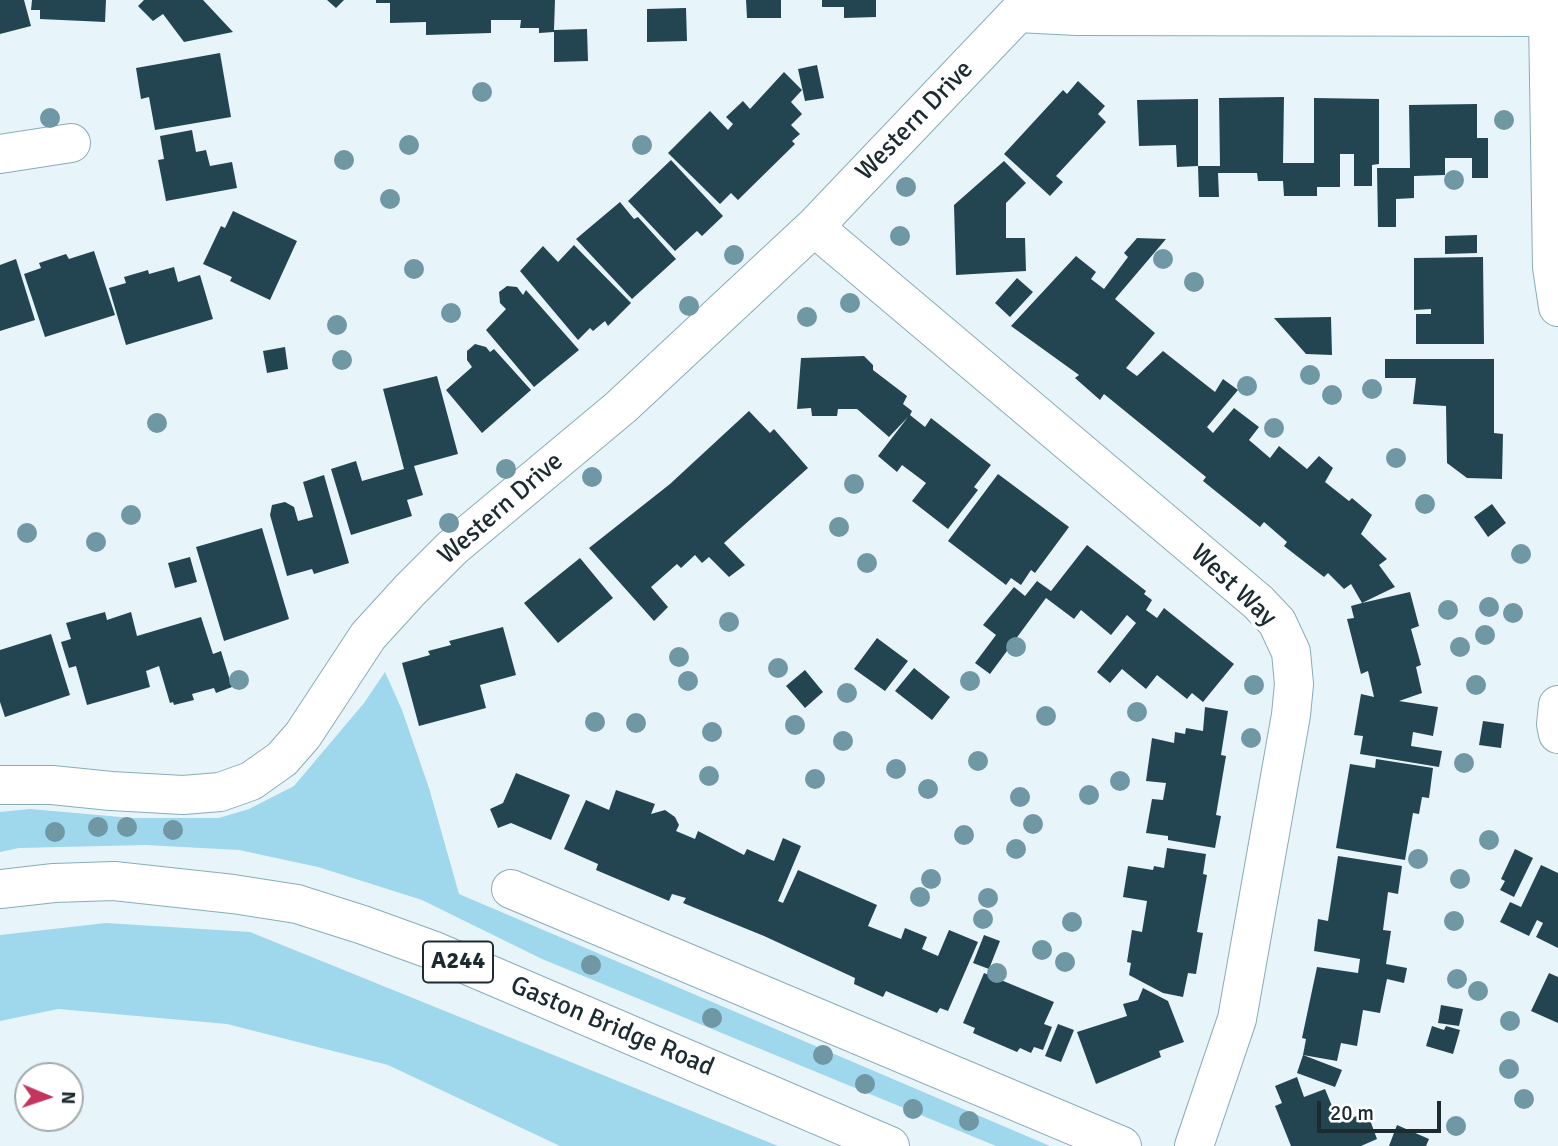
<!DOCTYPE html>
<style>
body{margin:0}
#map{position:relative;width:1558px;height:1146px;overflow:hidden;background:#e7f5fb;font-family:Signika,sans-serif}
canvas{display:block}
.north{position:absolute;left:14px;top:1062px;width:70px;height:70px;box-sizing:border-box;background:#fff;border:2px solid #a4aaac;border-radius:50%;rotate:92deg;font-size:19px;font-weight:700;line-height:28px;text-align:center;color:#1c2b30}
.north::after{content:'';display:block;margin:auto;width:24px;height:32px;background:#c3355f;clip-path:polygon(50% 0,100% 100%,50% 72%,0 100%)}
.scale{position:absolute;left:1317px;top:1101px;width:124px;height:32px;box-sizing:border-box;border:4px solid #1c2b30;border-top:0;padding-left:9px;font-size:21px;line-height:24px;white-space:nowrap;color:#1c2b30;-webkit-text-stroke:5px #fff;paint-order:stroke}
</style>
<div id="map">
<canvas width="1558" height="1146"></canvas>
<div class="north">N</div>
<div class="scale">20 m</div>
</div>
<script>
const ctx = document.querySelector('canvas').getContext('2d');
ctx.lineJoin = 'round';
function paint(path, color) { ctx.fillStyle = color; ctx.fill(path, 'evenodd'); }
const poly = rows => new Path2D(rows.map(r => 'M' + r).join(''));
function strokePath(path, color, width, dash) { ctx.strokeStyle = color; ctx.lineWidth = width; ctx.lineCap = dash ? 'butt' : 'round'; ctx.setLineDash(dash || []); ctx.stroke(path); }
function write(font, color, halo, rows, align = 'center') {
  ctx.font = font + ' Signika,sans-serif'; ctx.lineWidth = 7; ctx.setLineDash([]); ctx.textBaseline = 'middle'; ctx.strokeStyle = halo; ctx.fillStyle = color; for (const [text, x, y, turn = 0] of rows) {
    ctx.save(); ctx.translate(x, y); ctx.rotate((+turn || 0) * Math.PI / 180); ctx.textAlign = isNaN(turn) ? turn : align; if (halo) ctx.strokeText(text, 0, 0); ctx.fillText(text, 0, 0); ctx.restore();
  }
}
const green = poly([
 [385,672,402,710,429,788,459,894,1050,1146,996,1146,542,959,422,900,318,867,239,850,145,845,19,848,0,852,0,812,30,809,132,818,219,818,249,809,294,786,364,703],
 [106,923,250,932,778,1146,560,1146,388,1065,227,1024,58,1009,0,1021,0,935]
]);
const building = poly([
 [0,0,24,0,31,26,0,34],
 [32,0,106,0,105,22,40,19,40,10,31,10],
 [144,0,203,0,233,32,184,42,163,14,153,21,138,6],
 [327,0,344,0,336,8],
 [376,0,555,0,554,30,587,29,588,61,554,62,554,32,539,33,539,28,520,28,521,20,491,20,491,33,426,35,426,22,390,23,390,3,376,3],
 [746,0,781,0,781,18,747,18],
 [822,0,876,0,876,17,844,18,844,7,822,7],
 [686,8,687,41,647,42,647,9],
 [220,53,231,117,155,130,149,97,141,99,136,68],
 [817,65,824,98,805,101,798,69],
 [784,72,802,90,791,102,802,114,791,125,800,134,792,141,795,144,738,200,731,193,720,204,668,153,710,111,728,130,733,124,726,117,743,101,750,109],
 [1078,81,1105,106,1098,114,1106,122,1056,176,1063,182,1050,196,1004,154,1063,90,1067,94],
 [1284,97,1283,163,1314,163,1314,98,1379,99,1379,164,1372,165,1372,186,1354,186,1354,154,1340,154,1340,187,1317,187,1317,196,1284,196,1283,181,1258,181,1257,173,1218,173,1219,197,1199,197,1198,166,1220,166,1219,98],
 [1198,99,1198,166,1177,167,1176,145,1139,146,1137,100],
 [1477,104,1477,138,1488,138,1488,178,1472,178,1472,158,1445,158,1445,175,1414,176,1414,198,1396,199,1396,227,1378,227,1377,168,1410,168,1409,105],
 [192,130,196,152,206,150,210,166,232,162,237,188,166,201,158,160,164,159,160,136],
 [671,160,723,216,702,236,697,231,675,251,628,201],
 [1004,161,1026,183,1006,203,1006,238,1025,238,1026,271,956,275,954,205],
 [620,202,634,219,638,217,676,259,632,299,576,239],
 [233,211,297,241,270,300,230,281,232,277,203,264,221,226,225,228],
 [1477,235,1477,253,1445,254,1445,236],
 [1137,238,1166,239,1115,299,1155,333,1126,368,1137,376,1163,351,1215,392,1223,379,1238,390,1207,427,1213,433,1234,408,1259,427,1249,440,1270,458,1279,446,1307,469,1319,456,1333,468,1325,482,1349,501,1352,498,1372,515,1361,534,1387,559,1379,565,1395,587,1362,603,1410,592,1419,626,1411,629,1421,665,1416,667,1422,693,1399,701,1438,707,1433,736,1413,732,1411,746,1442,751,1439,767,1360,754,1363,736,1354,735,1361,694,1374,697,1368,671,1361,674,1347,619,1354,618,1351,606,1362,603,1351,584,1344,589,1328,573,1324,577,1284,546,1287,542,1264,522,1260,527,1203,481,1206,477,1104,394,1100,400,1075,378,1079,375,1011,326,1076,256,1096,272,1091,279,1104,289,1128,257,1124,253],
 [574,245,631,303,608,326,605,321,593,331,590,328,578,340,520,271,543,246,558,262],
 [94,251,115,315,45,337,24,274,41,268,39,263,66,254,69,259],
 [1483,257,1484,344,1416,344,1416,314,1431,314,1431,309,1414,310,1414,258],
 [16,259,35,320,0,331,0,265],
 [174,267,178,282,200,275,213,319,126,345,109,288,126,283,124,277,148,270,149,274],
 [1017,278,1033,292,1010,317,995,303],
 [507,286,517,287,523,295,526,290,579,350,534,387,486,330,506,309,500,303,499,292],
 [1331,317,1332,355,1306,354,1274,318],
 [475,344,486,347,490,352,494,349,531,390,482,433,446,390,472,367,467,360,467,351],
 [285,347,288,369,267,373,263,351],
 [864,356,873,365,873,370,907,396,903,404,912,411,910,415,925,427,931,418,991,465,974,487,978,490,948,529,912,501,926,483,902,465,897,472,878,456,908,417,889,437,857,409,838,409,837,416,812,416,811,408,797,409,801,358],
 [1385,359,1494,359,1494,433,1503,434,1502,479,1467,478,1447,463,1446,406,1413,404,1416,378,1385,378],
 [437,376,458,454,414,466,423,495,407,500,412,516,351,535,331,469,356,461,362,481,404,469,383,389],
 [749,411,770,433,774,429,808,468,724,543,745,565,729,577,709,557,702,563,695,555,681,568,677,564,651,587,668,607,654,621,589,548,670,484],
 [998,474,1069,527,1035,573,1031,570,1021,585,1011,578,1006,585,948,541],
 [324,475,349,563,314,574,312,569,287,576,270,515,272,505,285,502,294,507,298,521,313,517,303,482],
 [1492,504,1506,523,1488,537,1474,517],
 [262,528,289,619,224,641,196,547],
 [1087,545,1146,591,1144,594,1152,600,1146,610,1157,618,1164,608,1234,664,1203,702,1192,693,1187,699,1157,675,1146,689,1122,669,1110,683,1097,672,1136,623,1127,615,1111,635,1081,610,1074,619,1046,598,990,674,975,663,996,635,983,625,1014,587,1025,596,1037,581,1051,591],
 [190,557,197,582,175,588,168,563],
 [580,558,613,598,558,643,524,603],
 [105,612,107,620,131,612,137,636,201,617,213,654,221,651,232,687,216,693,214,688,192,694,194,700,174,705,173,702,170,703,159,666,146,671,150,687,87,705,76,666,69,668,61,642,71,639,66,623],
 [503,627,516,675,480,685,486,708,419,726,402,663,430,655,428,651,451,645,449,641],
 [51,634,70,695,5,717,0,702,0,650],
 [877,638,908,661,885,691,854,669],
 [914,668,950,697,932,720,895,691],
 [805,670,823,692,805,708,786,686],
 [1205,707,1228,711,1221,755,1226,756,1216,815,1221,816,1215,848,1168,840,1168,836,1146,833,1152,799,1163,800,1166,783,1146,781,1152,738,1174,743,1175,732,1185,734,1186,728,1203,731],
 [1483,721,1504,724,1501,748,1479,745],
 [1376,759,1433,768,1429,798,1422,797,1419,814,1413,813,1405,860,1336,848,1350,764,1375,768],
 [516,773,570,795,551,840,511,823,498,828,490,809,503,803],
 [616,790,655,804,651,814,665,810,675,817,679,825,676,831,695,839,698,831,744,855,747,849,774,861,783,838,801,846,778,901,783,903,798,870,877,905,868,926,901,939,905,928,927,937,922,949,938,956,949,930,978,942,948,1011,940,1008,937,1013,886,991,883,997,854,984,855,978,764,936,683,903,686,898,672,894,669,901,596,870,598,864,564,849,586,800,609,810],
 [1167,848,1206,854,1203,874,1207,875,1197,932,1203,933,1196,974,1188,973,1183,997,1163,993,1129,975,1131,963,1127,962,1132,930,1142,932,1147,901,1123,897,1128,866,1153,870,1154,866,1164,868],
 [1515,849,1533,858,1514,897,1500,890,1505,881,1501,879],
 [1338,856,1402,866,1398,894,1388,892,1383,930,1391,931,1386,964,1407,968,1404,983,1387,979,1380,1013,1363,1010,1357,1046,1341,1043,1337,1061,1303,1055,1306,1039,1302,1038,1317,967,1358,973,1360,959,1314,951,1318,919,1328,921],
 [1541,865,1558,873,1558,948,1536,937,1543,923,1537,920,1529,936,1500,922,1510,902,1521,907],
 [984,935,1000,941,989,969,973,963],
 [984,973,1054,1002,1044,1024,1052,1027,1043,1050,1034,1047,1031,1053,1020,1048,1017,1052,973,1033,975,1028,963,1023],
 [1549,973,1558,977,1558,1023,1531,1011],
 [1143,988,1168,1001,1184,1042,1159,1051,1161,1057,1096,1084,1077,1032,1127,1016,1123,1004,1138,1000],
 [1441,1005,1463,1009,1459,1026,1438,1023],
 [1058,1024,1074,1030,1061,1062,1045,1056],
 [1432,1026,1444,1030,1446,1026,1460,1030,1453,1054,1426,1046],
 [1303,1055,1342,1070,1335,1087,1297,1073],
 [1297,1077,1304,1097,1325,1089,1339,1123,1367,1112,1377,1139,1361,1146,1291,1146,1275,1106,1282,1103,1275,1086],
 [1397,1125,1429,1139,1426,1146,1389,1146]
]);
const street = poly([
 [1548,18,1552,267,1558,307],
 [0,154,71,143],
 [814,227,1258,602,1277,622,1291,652,1294,684,1291,715,1237,1019,1194,1146],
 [1558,705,1556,724,1558,734],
 [0,785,52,785,111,791,183,795,220,792,251,781,282,759,303,735,368,636,410,590,452,548,621,407,814,227,1018,13,1077,16,1558,17],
 [511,889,1122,1146]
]);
const primary = poly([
 [0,889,54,883,114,881,233,894,297,904,363,925,432,950,890,1146]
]);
const trees = [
 [482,92],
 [50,118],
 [1504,120],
 [409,145],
 [642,145],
 [344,160],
 [1454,180],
 [906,187],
 [390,199],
 [900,236],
 [734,255],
 [1163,259],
 [414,269],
 [1194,282],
 [850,303],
 [689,306],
 [451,313],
 [807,317],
 [337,325],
 [342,360],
 [1310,375],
 [1247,386],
 [1372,389],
 [1332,395],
 [157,423],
 [1274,428],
 [1396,458],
 [506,469],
 [592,477],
 [854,484],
 [1425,504],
 [131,515],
 [449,523],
 [839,527],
 [27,533],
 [96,542],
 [1521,554],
 [867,563],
 [1489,607],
 [1448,610],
 [1513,613],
 [729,622],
 [1485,635],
 [1016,647],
 [1460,647],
 [679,657],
 [778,668],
 [239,680],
 [688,681],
 [970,681],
 [1254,685],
 [1476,685],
 [847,693],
 [1137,712],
 [1046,716],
 [595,722],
 [636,723],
 [795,725],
 [712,732],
 [1251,738],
 [843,741],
 [978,761],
 [1464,763],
 [896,769],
 [709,776],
 [815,779],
 [1120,781],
 [928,789],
 [1089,795],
 [1020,797],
 [1033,824],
 [98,827],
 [127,827],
 [173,830],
 [55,832],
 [964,835],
 [1489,840],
 [1016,849],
 [1418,859],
 [931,879],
 [1460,879],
 [920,897],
 [988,898],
 [983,919],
 [1454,921],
 [1072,922],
 [1042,950],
 [1065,962],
 [591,965],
 [997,973],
 [1457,979],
 [1478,991],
 [712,1018],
 [1510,1021],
 [823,1055],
 [1509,1069],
 [865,1084],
 [1524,1099],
 [913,1109],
 [969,1121],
 [1456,1126]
];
const shields = [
 [458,962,70]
];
const shieldNames = [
 ["A244",458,962]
];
const streetNames = [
 ["Western Drive",915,121,-46],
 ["Western Drive",501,509,-41],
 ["West Way",1233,586,43],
 ["Gaston Bridge Road",612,1027,23]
];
paint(green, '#9fd7ec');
paint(building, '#234551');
strokePath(street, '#88acba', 40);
strokePath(primary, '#88acba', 40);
strokePath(street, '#fff', 38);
strokePath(primary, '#fff', 38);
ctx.fillStyle = '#6f97a4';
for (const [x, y] of trees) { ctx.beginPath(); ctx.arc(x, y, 10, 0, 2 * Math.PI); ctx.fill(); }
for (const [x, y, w] of shields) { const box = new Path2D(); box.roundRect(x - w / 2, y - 20.5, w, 41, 5); ctx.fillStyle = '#fff'; ctx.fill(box); strokePath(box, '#1c2b30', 2); }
write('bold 24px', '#1c2b30', null, shieldNames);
write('26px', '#1c2b30', '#fff', streetNames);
</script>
